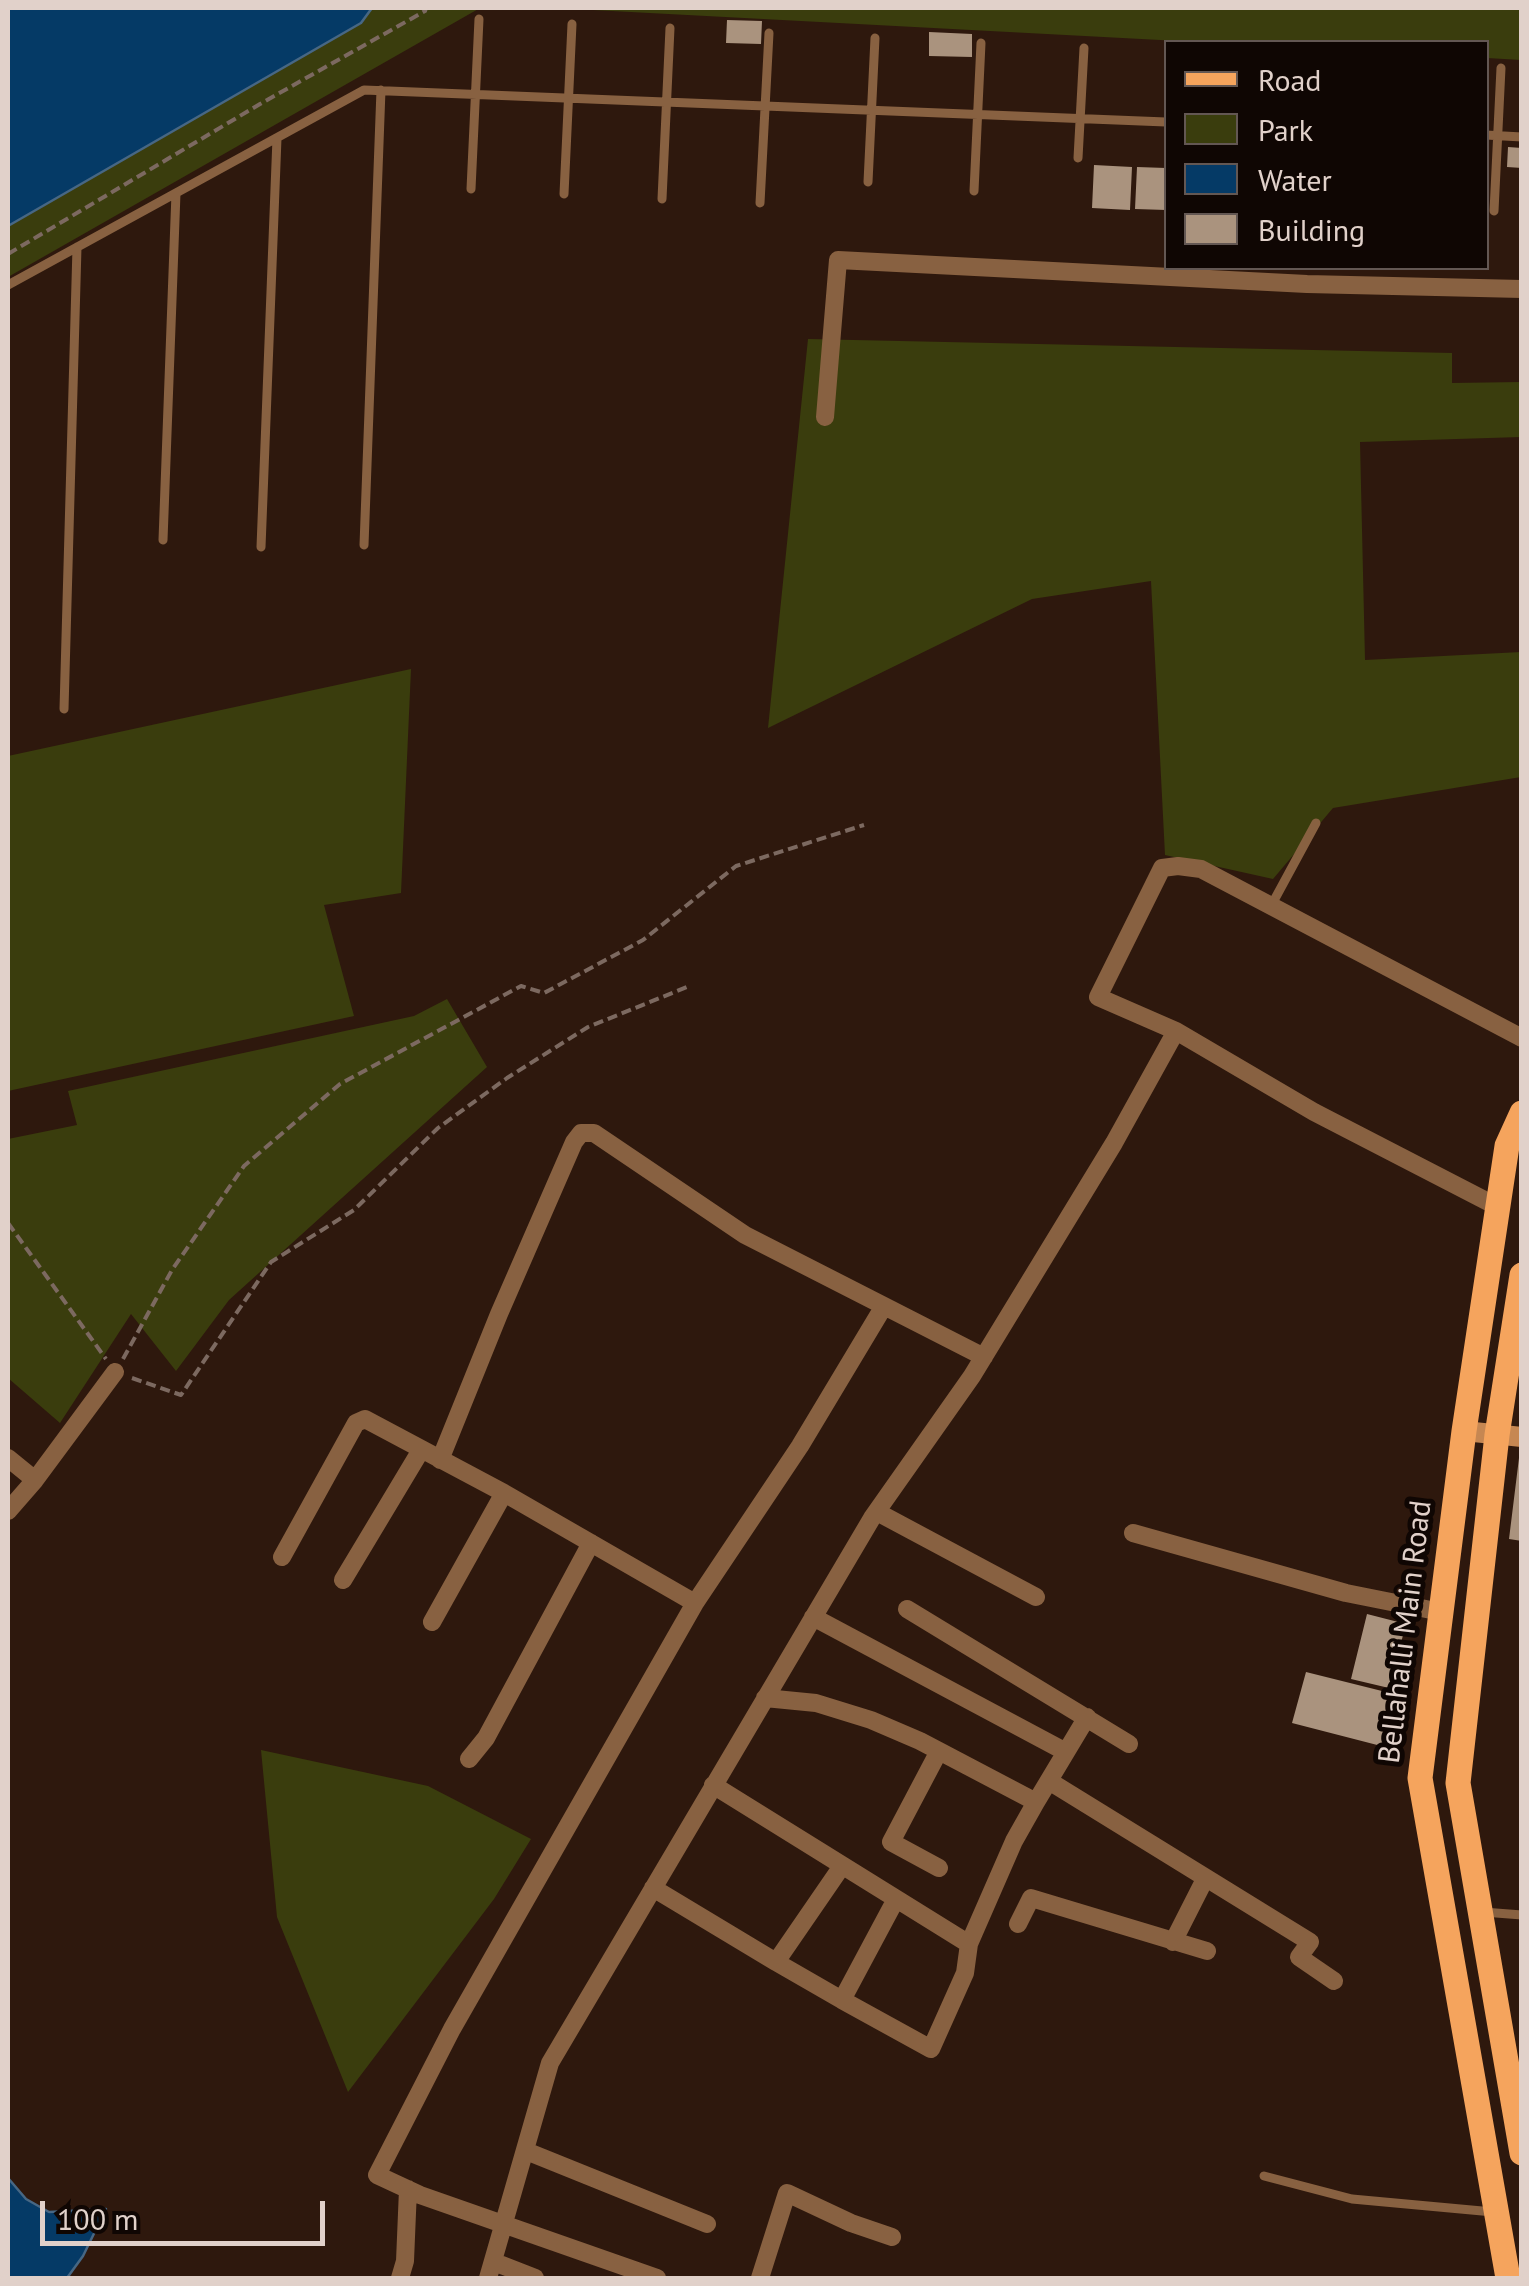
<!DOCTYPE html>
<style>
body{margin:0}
#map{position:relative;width:1529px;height:2286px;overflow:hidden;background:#2e180d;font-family:"PT Sans",sans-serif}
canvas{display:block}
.frame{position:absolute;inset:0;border:10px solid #e1d1ca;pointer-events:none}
.legend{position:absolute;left:1164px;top:40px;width:325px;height:230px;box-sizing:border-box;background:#0f0603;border:2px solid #635753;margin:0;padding:12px 18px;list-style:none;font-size:30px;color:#e1d1ca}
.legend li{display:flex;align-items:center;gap:20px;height:50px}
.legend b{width:50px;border:2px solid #635753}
.scale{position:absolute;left:40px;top:2201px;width:285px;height:45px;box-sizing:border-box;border:5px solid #e1d1ca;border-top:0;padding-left:12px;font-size:30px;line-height:35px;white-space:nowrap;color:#e1d1ca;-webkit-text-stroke:8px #0f0603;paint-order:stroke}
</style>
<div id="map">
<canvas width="1529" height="2286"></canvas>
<div class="frame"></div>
<ul class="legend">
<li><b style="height:12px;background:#f5a45d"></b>Road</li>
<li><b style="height:28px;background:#3a3d0d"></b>Park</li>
<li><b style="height:28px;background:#053a66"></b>Water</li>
<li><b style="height:28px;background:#aa937e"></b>Building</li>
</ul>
<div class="scale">100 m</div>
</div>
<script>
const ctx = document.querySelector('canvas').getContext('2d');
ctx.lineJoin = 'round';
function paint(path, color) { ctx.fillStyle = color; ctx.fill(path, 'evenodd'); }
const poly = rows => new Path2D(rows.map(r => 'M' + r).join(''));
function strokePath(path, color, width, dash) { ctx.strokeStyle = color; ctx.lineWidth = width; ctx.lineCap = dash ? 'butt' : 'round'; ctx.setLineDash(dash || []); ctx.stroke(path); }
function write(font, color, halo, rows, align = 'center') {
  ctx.font = font + ' "PT Sans",sans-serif'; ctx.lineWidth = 10; ctx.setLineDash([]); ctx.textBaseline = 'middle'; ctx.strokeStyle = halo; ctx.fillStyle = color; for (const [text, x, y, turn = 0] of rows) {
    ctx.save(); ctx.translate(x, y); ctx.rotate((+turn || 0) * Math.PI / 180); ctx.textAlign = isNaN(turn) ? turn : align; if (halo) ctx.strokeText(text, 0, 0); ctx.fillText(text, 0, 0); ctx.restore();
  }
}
const green = poly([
 [372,8,480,8,8,277,8,226,361,23],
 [555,8,1521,8,1521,60,1487,58,1486,42,1198,42],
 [808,339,1452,353,1452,383,1521,382,1521,437,1360,442,1365,660,1521,652,1521,777,1333,808,1273,879,1165,855,1151,581,1032,599,768,728],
 [411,669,401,893,324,905,354,1016,8,1091,8,756],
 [447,999,487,1067,229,1300,176,1371,131,1314,60,1423,8,1378,8,1139,77,1125,68,1091,414,1016],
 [261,1750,428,1786,531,1839,494,1899,348,2092,277,1917]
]);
const water = poly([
 [8,8,372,8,361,23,8,226,8,8],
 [8,2178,26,2199,49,2212,106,2209,83,2256,67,2278,8,2278,8,2178]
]);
const building = poly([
 [727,20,762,21,761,44,726,43],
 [929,32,972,34,972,57,929,56],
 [1508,147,1522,148,1522,168,1507,167],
 [1094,165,1132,167,1130,210,1092,208],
 [1137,167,1166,168,1166,210,1135,209],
 [1519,1458,1522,1458,1522,1541,1509,1539],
 [1367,1614,1406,1624,1389,1688,1351,1679],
 [1306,1672,1398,1695,1385,1747,1292,1723]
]);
const path = poly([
 [8,254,260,104,425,11,426,8],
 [8,1223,106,1359],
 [123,1359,172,1270,244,1166,340,1084,521,986,544,993,643,940,736,866,864,825],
 [132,1378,181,1395,271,1262,354,1210,438,1128,507,1078,588,1027,687,987]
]);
const lane = poly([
 [1486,135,1522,137],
 [1078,158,1084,48],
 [868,182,875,38],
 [471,189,479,19],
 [974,191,981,43],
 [564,194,572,24],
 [662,199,670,28],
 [760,203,769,33],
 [1494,211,1501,68],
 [8,285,364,90,1166,122],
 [163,540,176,193],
 [364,545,381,90],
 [261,547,277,138],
 [64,709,77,247],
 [1271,906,1316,823],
 [1483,1912,1522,1915],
 [1264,2176,1352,2199,1493,2212]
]);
const street = poly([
 [825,417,838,260,1307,284,1522,289],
 [1498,1207,1314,1112,1176,1031,1098,997,1162,868,1178,866,1201,869,1522,1038],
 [8,1458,35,1480],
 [440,1460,499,1314,574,1142,581,1133,594,1133,745,1235,984,1357],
 [8,1511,35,1480,115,1372],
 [877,1512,1036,1597],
 [1133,1533,1346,1593,1441,1612],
 [282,1557,356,1423,365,1419,504,1493,695,1603],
 [343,1580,421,1450],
 [907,1609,1129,1744],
 [813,1617,1066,1752],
 [432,1622,504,1493],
 [765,1698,816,1703,871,1720,920,1741,1036,1802,1087,1717],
 [939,1751,891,1842,939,1868],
 [469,1759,486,1738,591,1543],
 [1049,1781,1310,1942,1299,1957,1334,1981],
 [713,1785,969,1944,1014,1841,1036,1802],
 [653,1888,776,1962,842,1866],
 [1018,1924,1031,1898,1207,1951],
 [1173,1942,1205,1879],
 [776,1962,842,2000,896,1899],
 [842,2000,931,2049,965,1973,969,1944],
 [526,2151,707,2224],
 [494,2262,535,2278],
 [400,2278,405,2261,408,2189],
 [488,2278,550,2063,872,1518,972,1376,1114,1143,1176,1031],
 [657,2278,420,2195,377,2175,452,2029,695,1603,800,1446,884,1306],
 [760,2278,787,2193,851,2223,892,2237]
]);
const secondary = poly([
 [1464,1431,1522,1437]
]);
const primary = poly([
 [1522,1275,1497,1435,1458,1783,1522,2153],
 [1508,2278,1420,1778,1464,1431,1507,1146,1522,1113]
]);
const streetNames = [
 ["Bellahalli Main Road",1406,1632,-83]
];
paint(green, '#3a3d0d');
paint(water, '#053a66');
strokePath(water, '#476784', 2.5);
paint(building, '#aa937e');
strokePath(path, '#7c6960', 4, [10, 5]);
strokePath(lane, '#886141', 9);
strokePath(street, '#886141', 18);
strokePath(secondary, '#c68752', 20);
strokePath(primary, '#f5a45d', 25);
write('30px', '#e1d1ca', '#0f0603', streetNames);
</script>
